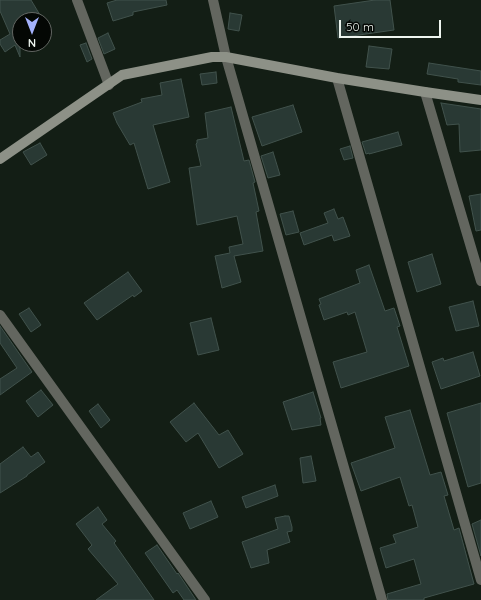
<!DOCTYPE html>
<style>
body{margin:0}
#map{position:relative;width:481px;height:600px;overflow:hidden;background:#131e15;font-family:Quicksand,sans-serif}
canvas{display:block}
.north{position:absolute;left:12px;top:12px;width:40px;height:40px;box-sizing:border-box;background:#040704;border:1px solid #626662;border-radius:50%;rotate:180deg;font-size:11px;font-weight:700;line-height:16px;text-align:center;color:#eef5ef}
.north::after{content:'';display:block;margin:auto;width:14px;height:18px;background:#a4b2fc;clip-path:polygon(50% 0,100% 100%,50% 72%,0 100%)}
.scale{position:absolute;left:339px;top:20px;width:102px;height:18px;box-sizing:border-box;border:2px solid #eef5ef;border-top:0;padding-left:5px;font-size:12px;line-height:14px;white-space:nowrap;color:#eef5ef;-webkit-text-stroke:3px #040704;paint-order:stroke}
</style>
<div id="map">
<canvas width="481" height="600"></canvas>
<div class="north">N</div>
<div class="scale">50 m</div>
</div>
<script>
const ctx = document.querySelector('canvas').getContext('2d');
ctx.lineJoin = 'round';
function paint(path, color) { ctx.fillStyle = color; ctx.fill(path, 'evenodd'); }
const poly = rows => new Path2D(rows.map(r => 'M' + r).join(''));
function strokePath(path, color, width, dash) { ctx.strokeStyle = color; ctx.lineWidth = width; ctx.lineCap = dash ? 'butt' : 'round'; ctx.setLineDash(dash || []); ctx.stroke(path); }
const building = poly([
 [0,0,31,0,43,20,20,20,20,57,15,45,5,52,0,44,0,40,10,34,0,11,0,0],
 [117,0,166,0,167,5,133,12,133,15,113,21,107,3,117,0],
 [375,0,390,0,394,30,338,38,334,6,375,0],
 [230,13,242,15,239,31,228,29,230,13],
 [108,33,115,49,104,54,98,38,108,33],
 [86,43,92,59,87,62,80,45,86,43],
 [369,46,392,49,389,69,366,67,369,46],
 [429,63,481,71,481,85,458,82,458,79,427,74,429,63],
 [216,72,217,83,202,85,200,74,216,72],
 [181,79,189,117,153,125,170,182,148,189,134,143,130,145,117,123,113,113,142,102,141,99,162,95,160,83,181,79],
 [441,103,481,109,481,150,460,152,459,124,447,125,441,103],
 [293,105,302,132,262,146,252,117,293,105],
 [231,107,244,161,249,160,255,182,253,183,259,211,256,212,263,251,234,256,241,282,222,288,215,256,230,253,229,247,243,244,237,216,197,225,189,168,201,166,196,144,197,143,197,140,208,138,205,113,231,107],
 [398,132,402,145,369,154,369,153,366,154,362,142,398,132],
 [40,143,47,155,31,165,23,152,40,143],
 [350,146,353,158,344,160,340,149,350,146],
 [273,152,280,175,268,178,261,156,273,152],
 [481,194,481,230,476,231,469,196,481,194],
 [334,209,338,219,343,217,350,236,334,241,332,235,304,245,300,233,328,223,324,213,334,209],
 [293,211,299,232,286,235,280,214,293,211],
 [432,254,441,284,417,292,408,262,432,254],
 [369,265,385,311,394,308,400,326,397,327,409,366,341,388,333,362,367,352,355,312,348,315,347,312,324,320,319,305,321,304,319,299,360,283,356,270,369,265],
 [128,272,142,291,134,297,133,295,97,320,84,303,128,272],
 [473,301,479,326,456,331,449,307,473,301],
 [29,308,41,325,31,332,19,314,29,308],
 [211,318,219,350,198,355,190,323,211,318],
 [0,326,32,372,0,395,0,379,17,368,0,343,0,326],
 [473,352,480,376,441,389,432,362,443,358,444,361,473,352],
 [41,390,53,405,38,417,26,401,41,390],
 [313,392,321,418,320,418,321,425,292,430,283,402,313,392],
 [194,403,219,435,228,430,243,454,219,468,198,433,186,442,170,422,194,403],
 [481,403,481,483,468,487,447,413,481,403],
 [98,404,110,420,101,428,89,411,98,404],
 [410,410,430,475,441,472,448,495,444,496,454,530,459,528,474,584,424,598,424,600,388,600,387,594,421,584,414,559,386,568,380,548,396,543,393,535,418,527,412,505,409,506,400,477,361,491,351,463,395,448,385,417,410,410],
 [23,447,31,457,38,452,45,462,27,475,27,476,0,493,0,464,23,447],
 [311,456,316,481,303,483,300,458,311,456],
 [275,485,278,496,246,508,242,497,275,485],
 [211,501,218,517,190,529,183,513,211,501],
 [98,507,107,520,102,524,116,541,114,543,154,600,96,600,118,584,88,549,92,545,76,524,98,507],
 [285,516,289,516,292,527,292,531,287,532,290,542,267,550,269,563,251,568,242,542,278,529,275,518,285,516],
 [481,520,481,556,472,524,481,520],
 [157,545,177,574,178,573,196,600,184,600,177,590,173,593,145,553,157,545]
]);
const street = poly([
 [77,0,109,85],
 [213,0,226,57,382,600],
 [337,78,481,580],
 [425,92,481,281],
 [0,315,205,600]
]);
const secondary = poly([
 [0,159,122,75,212,57,226,57,337,78,425,92,481,100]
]);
paint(building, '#293934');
strokePath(building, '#41524c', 1);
strokePath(street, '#63665f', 10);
strokePath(secondary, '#8d9187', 10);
</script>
